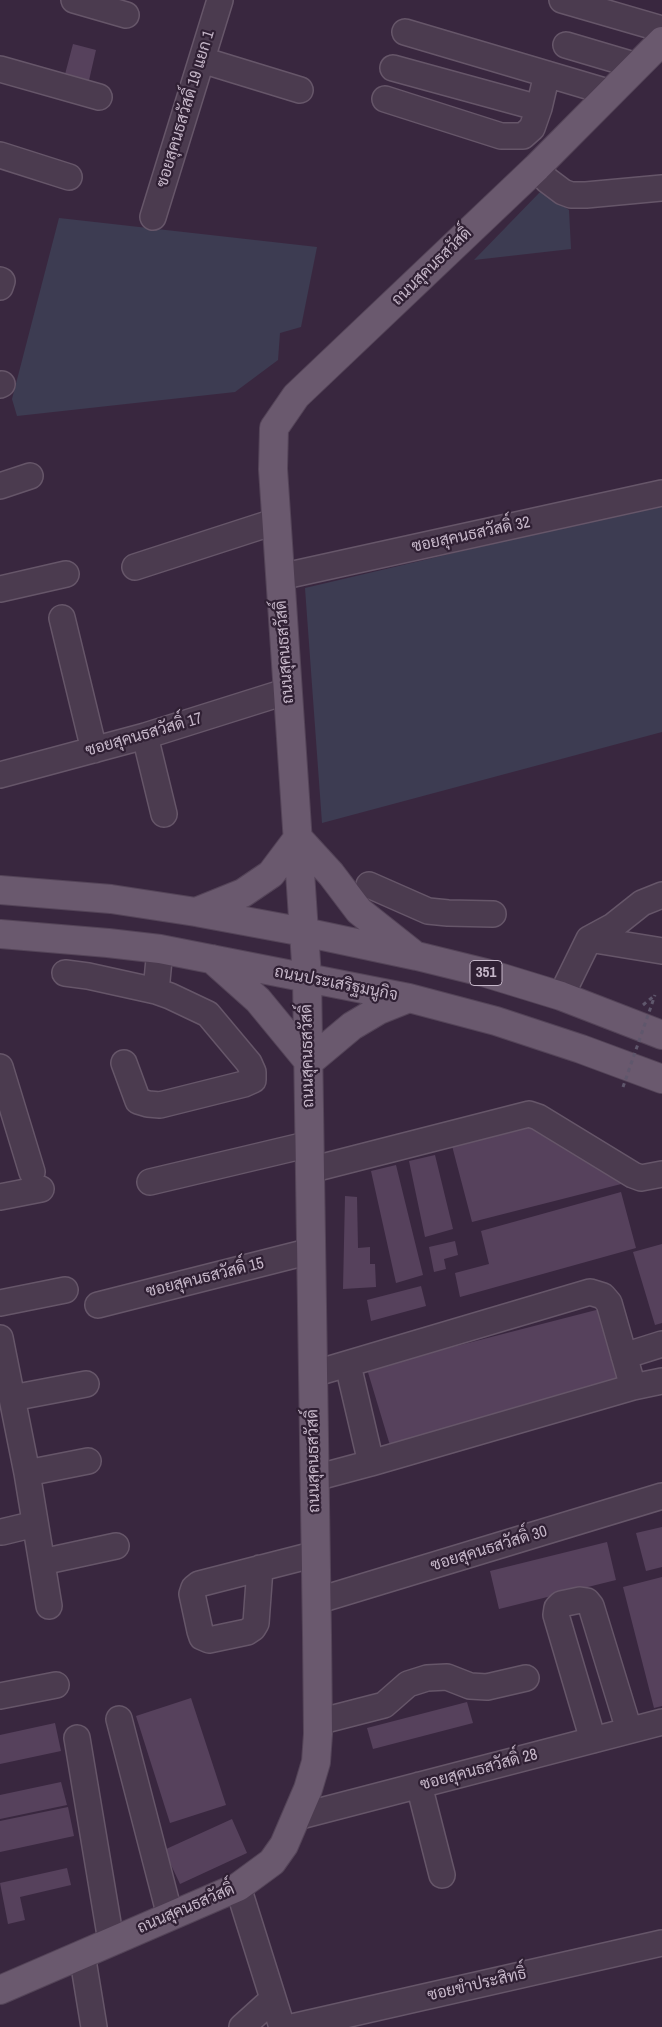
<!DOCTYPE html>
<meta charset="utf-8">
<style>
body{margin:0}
canvas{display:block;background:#39273f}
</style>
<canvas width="662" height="2027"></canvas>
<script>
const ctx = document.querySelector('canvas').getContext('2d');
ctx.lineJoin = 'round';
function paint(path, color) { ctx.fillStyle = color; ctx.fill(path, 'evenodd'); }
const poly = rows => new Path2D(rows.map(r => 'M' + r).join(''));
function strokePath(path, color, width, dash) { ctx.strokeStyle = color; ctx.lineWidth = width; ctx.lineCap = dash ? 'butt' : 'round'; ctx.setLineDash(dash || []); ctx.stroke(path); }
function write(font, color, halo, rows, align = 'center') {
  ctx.font = font + ' "Archivo Narrow",Sarabun,sans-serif'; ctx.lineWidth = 4.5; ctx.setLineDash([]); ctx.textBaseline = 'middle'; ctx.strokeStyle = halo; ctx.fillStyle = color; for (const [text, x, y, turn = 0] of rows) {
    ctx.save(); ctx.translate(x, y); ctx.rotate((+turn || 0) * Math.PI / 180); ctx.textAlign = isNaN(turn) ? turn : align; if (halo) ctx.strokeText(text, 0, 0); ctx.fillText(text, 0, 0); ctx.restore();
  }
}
const green = poly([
 [541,191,569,210,571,249,474,260],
 [59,218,317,247,301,327,280,333,278,360,235,392,17,416,12,399],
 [662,504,662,732,322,823,305,588]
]);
const building = poly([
 [73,44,96,50,87,89,63,82],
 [533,1120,629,1182,472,1222,451,1142],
 [435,1155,453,1229,425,1237,409,1161],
 [396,1165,423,1275,396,1283,371,1171],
 [621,1192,636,1248,460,1297,455,1273,489,1264,481,1231],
 [345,1196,357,1197,358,1248,370,1247,370,1264,375,1264,376,1287,343,1289],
 [455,1241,458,1255,444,1259,446,1269,434,1272,429,1247],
 [662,1244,662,1323,655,1325,633,1252],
 [421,1286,426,1306,371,1321,367,1300],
 [604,1308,625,1383,392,1452,367,1369],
 [662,1527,662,1567,646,1571,636,1533],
 [607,1542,616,1580,499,1609,490,1571],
 [662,1577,662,1706,654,1708,623,1587],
 [191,1698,226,1805,170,1823,136,1716],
 [467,1702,473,1723,373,1749,367,1728],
 [55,1723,61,1751,0,1764,0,1735],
 [61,1782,67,1805,0,1819,0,1795],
 [68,1807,74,1836,0,1852,0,1821],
 [232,1819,247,1853,180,1884,164,1850],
 [67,1868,71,1885,20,1897,25,1920,8,1924,0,1883]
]);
const path = poly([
 [643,1005,655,995]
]);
const minor = poly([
 [74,0,126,15],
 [562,0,662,29],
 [405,32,611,93],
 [566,45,637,66],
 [202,60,300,90],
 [393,68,539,108],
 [0,69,99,97],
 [385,99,501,136,523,136,532,128,539,108,547,74],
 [0,155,69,177],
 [537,167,547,180,563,192,571,195,586,195,662,188],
 [153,217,220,0],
 [0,280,2,281,0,287],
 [0,385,2,384],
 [0,486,30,476],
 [135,567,277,521],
 [280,577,662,493],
 [0,589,66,574],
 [62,618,94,750],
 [145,736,164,814],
 [0,775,145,736,288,691],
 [369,885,428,911,448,913,493,914],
 [589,939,613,926,642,903,662,895],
 [65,973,88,976,156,991,170,996,208,1014,249,1063,253,1072,253,1080,244,1084,160,1105,148,1104,138,1101,124,1063],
 [156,991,160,949],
 [561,996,589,939,662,951],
 [0,1067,32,1172],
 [310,1170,529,1114,538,1117,633,1175,641,1178,662,1174],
 [150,1182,310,1144],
 [0,1197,41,1189],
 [0,1303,65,1290],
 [98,1305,311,1251],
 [0,1338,27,1473,49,1606],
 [624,1356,662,1344],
 [313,1374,590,1292,603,1296,609,1303,633,1387,371,1463,348,1365],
 [633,1387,662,1381],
 [12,1398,86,1384],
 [27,1473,88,1461],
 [315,1478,371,1463],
 [2,1532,35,1524],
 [42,1562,116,1546],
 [260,1568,256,1623,253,1628,247,1632,209,1640,202,1637,200,1631,192,1594,194,1588,199,1584,316,1554],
 [316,1601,662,1496],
 [0,1696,56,1685],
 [119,1719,170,1916],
 [318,1722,384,1705,408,1684,427,1678,447,1677,470,1686,487,1687,526,1678],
 [77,1738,111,1941],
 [593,1740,556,1615,557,1608,561,1604,580,1600,587,1601,591,1606,629,1730],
 [419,1785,442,1875],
 [297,1817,662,1722],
 [238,1887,282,2027],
 [82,1954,94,2027],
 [242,2027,273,1999],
 [292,2027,662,1943]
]);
const major = poly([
 [298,838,331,874,359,911,412,953],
 [0,890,111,899,196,912,304,932,417,956,486,973,561,996,662,1035],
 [196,912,243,893,271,874,298,838],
 [0,934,108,943,160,949,409,998,496,1021,581,1049,662,1079],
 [212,959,258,1000,309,1062,352,1026,379,1010,409,998],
 [0,1990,238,1887,272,1862,284,1845,308,1789,316,1762,318,1734,317,1635,307,977,273,469,274,428,296,396,537,167,662,41]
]);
const pathBridge = poly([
 [623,1087,655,995]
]);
const shields = [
 [486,973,32]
];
const shieldNames = [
 ["351",486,973]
];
const streetNames = [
 ["ซอยสุคนธสวัสดิ์ 19 แยก 1",186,109,-73],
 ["ถนนสุคนธสวัสดิ์",432,267,-44],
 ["ซอยสุคนธสวัสดิ์ 32",471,535,-12],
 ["ถนนสุคนธสวัสดิ์",285,652,-94],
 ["ซอยสุคนธสวัสดิ์ 17",144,735,-16],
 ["ถนนประเสริฐมนูกิจ",336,984,11],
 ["ถนนสุคนธสวัสดิ์",308,1056,-91],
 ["ซอยสุคนธสวัสดิ์ 15",205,1278,-14],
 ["ถนนสุคนธสวัสดิ์",314,1461,-91],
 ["ซอยสุคนธสวัสดิ์ 30",489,1549,-17],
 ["ซอยสุคนธสวัสดิ์ 28",479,1770,-15],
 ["ถนนสุคนธสวัสดิ์",186,1909,-23],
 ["ซอยขำประสิทธิ์",477,1985,-13]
];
paint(green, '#3d3c52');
paint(building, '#56415c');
strokePath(minor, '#665669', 28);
strokePath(major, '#544458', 30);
strokePath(path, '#5f576c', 3, [4, 4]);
strokePath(minor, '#4b3b4f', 25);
strokePath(major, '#6a596e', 28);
strokePath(pathBridge, '#5f576c', 3, [4, 4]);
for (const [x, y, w] of shields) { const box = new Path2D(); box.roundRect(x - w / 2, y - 12.5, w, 25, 4); ctx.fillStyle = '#302034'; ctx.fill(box); strokePath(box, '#c6b7c9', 1); }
write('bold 15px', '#c6b7c9', null, shieldNames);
write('16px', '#c6b7c9', '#302034', streetNames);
</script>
